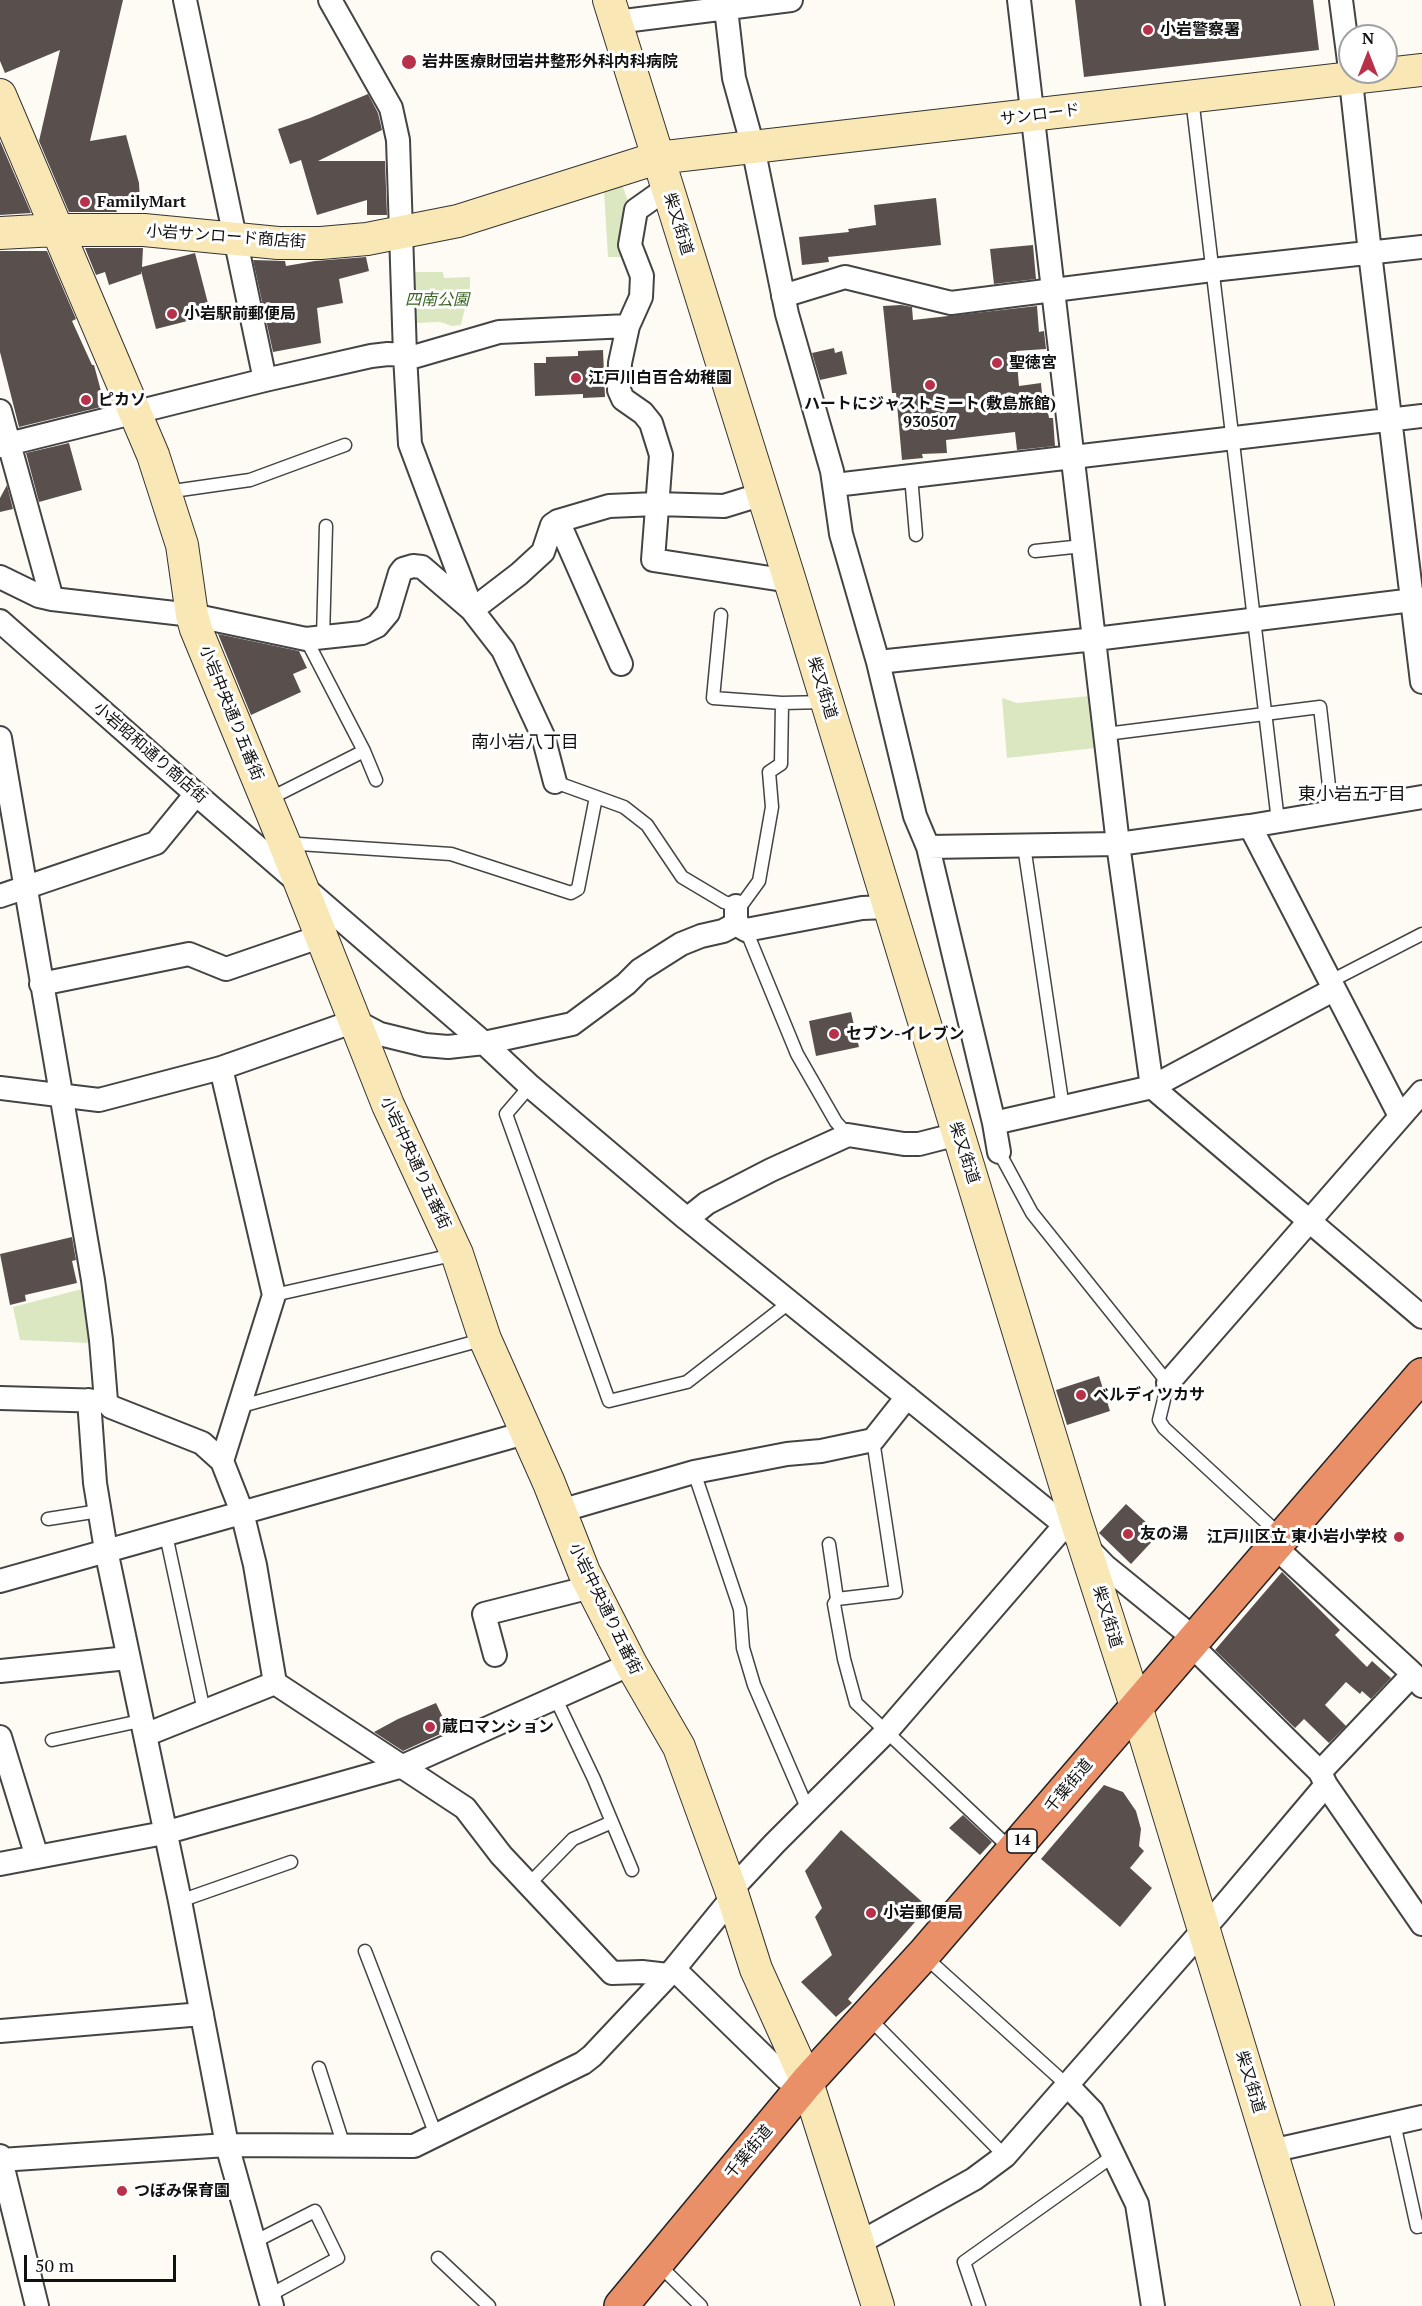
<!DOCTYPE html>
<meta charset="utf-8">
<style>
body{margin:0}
#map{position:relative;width:1422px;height:2306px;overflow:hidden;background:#fefbf5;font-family:"PT Serif",serif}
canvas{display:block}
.north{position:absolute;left:1338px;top:24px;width:60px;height:60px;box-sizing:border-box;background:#fff;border:2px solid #a0a0a0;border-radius:50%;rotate:0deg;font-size:16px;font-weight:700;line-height:24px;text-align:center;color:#111}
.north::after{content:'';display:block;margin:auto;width:21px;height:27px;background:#b8314b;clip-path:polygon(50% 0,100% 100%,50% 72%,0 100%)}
.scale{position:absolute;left:24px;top:2255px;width:152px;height:27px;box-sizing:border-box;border:3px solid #111;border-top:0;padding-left:8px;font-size:18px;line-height:21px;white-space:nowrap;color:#111;-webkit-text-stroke:4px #fff;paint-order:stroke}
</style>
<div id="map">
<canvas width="1422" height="2306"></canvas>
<div class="north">N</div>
<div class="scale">50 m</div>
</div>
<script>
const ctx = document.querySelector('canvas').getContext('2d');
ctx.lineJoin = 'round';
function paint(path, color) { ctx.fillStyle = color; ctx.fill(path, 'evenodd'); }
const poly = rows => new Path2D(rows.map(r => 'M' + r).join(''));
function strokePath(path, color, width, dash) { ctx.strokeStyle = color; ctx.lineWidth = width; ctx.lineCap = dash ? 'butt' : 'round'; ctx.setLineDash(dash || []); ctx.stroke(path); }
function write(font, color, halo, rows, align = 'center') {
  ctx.font = font + ' "PT Serif","Noto Sans JP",serif'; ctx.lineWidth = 6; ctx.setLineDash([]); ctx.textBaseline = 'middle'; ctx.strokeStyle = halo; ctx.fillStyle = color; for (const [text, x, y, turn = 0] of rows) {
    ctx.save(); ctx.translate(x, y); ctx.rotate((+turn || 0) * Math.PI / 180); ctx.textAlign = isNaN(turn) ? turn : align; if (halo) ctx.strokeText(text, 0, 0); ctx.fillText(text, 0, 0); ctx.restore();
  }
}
const green = poly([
 [622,184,630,207,627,257,608,257,604,190],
 [413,272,443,272,444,278,470,277,470,286,461,325,452,326,440,322,415,323],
 [1090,696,1095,748,1007,758,1002,698,1017,703],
 [82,1289,89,1343,20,1340,13,1307]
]);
const building = poly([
 [0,0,123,0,90,141,126,135,139,183,140,201,114,205,117,212,69,212,39,141,60,50,5,73,0,61],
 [1075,0,1313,0,1319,50,1084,77],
 [368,94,378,113,382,130,318,161,385,161,387,215,367,215,367,200,317,215,301,160,290,164,278,129,310,118],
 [0,141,31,213,0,215],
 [936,198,941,245,828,257,829,262,802,265,799,237,849,232,848,229,876,225,874,205],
 [1033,245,1036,279,994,284,990,249],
 [85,248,143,248,142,267,195,253,211,315,156,329,141,271,141,274,109,285,105,272,96,275],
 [0,251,47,251,76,319,72,321,92,365,94,365,105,406,19,427,0,352],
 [366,257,369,271,339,279,343,303,317,308,321,343,273,352,253,260,285,261,286,266,315,261],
 [901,305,912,307,913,320,1037,306,1039,332,1044,331,1046,349,1016,351,1019,386,1041,383,1043,405,1047,405,1049,418,1053,418,1055,446,1017,450,1015,432,946,440,947,453,922,454,923,458,902,460,896,393,892,393,883,306],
 [834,348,835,353,842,351,847,374,820,380,812,353],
 [603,350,605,397,583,398,583,394,535,396,534,363,546,363,546,357,578,356,578,351],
 [69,443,82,490,39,502,26,453],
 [7,485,13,509,0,512,0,498],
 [218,634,299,651,307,668,293,674,301,692,251,715],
 [851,1012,859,1047,816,1056,809,1021],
 [72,1237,76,1260,72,1261,77,1283,25,1295,26,1301,10,1305,0,1254],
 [1099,1376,1110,1411,1067,1425,1056,1390],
 [1126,1504,1159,1534,1131,1564,1099,1533],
 [1282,1572,1340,1630,1335,1635,1367,1667,1372,1661,1391,1678,1371,1699,1362,1691,1360,1694,1346,1682,1325,1705,1346,1726,1329,1743,1304,1719,1295,1728,1215,1650],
 [436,1703,449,1730,403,1751,374,1732,398,1719],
 [1104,1785,1123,1792,1136,1811,1141,1829,1139,1846,1144,1851,1130,1868,1152,1888,1120,1927,1041,1859],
 [963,1815,992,1842,980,1855,949,1828],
 [841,1830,928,1907,848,1999,852,2003,836,2017,801,1982,832,1955,815,1917,822,1908,805,1871]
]);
const lane = poly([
 [1192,98,1278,821],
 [911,476,916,535],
 [166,492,250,480,345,445],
 [1035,551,1083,546],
 [721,615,713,698,782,703],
 [323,638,326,526],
 [1106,734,1320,707,1332,812],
 [364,751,376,780],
 [555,782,624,807,647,825,682,877,724,902,736,906,743,903,759,881,772,807,769,772,781,764,782,703,825,702],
 [267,800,364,751,306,639],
 [1024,846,1063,1108],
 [288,847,299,844,451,854,571,893,578,889,596,797],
 [746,930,797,1054,836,1122,848,1135],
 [1329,982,1422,934],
 [530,1086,506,1114,609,1401,687,1382,790,1302],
 [999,1152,1032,1213,1168,1383,1159,1420,1164,1428,1281,1536],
 [274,1295,457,1254],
 [238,1407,485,1339],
 [694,1472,740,1609,743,1648,754,1685,808,1810],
 [48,1519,99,1511],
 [166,1535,204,1711],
 [829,1544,837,1599,834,1604,844,1659,856,1703,1012,1850],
 [837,1599,896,1592,873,1440],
 [555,1697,594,1779,632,1870],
 [52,1740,140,1721],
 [529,1884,573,1839,612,1822],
 [180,1901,291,1862],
 [365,1951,436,2135],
 [923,1955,1067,2085],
 [868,2017,1005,2156],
 [319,2068,344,2146],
 [1394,2123,1417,2227,1422,2226],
 [254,2242,315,2211,338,2258,268,2296],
 [438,2258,489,2306],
 [658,2264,701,2306],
 [979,2306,964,2262,1113,2156]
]);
const street = poly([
 [185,0,265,380],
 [725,0,734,78,753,147,787,314,832,471,841,534,878,662,915,816,928,847,994,1123,999,1152],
 [1019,0,1118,844,1152,1087,1422,1317],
 [1341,0,1350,69],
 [616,22,791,0],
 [1350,72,1370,253,1422,682],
 [667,188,636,210,630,245,642,276,641,297,628,326,620,363,619,390,623,399,643,413,651,423,661,455,653,560,790,581],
 [783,296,845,277,951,303,1212,270,1422,247],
 [0,411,52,599],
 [0,446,265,380,371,356,388,354,405,355,398,140,391,108,330,0],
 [835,485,1422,416],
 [558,521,621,664],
 [0,577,39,596,52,599,192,615,306,639,362,633,377,626,388,613,400,573,403,569,413,566,422,567,472,610,503,650,543,736,555,782],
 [470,604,410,444,405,355,413,357,499,332,628,326],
 [472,610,519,574,543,552,552,525,558,521,609,506,656,504,724,506,763,494],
 [0,621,196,794,484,1043,530,1086,687,1219,1065,1525,1105,1566,1195,1639],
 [878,662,1095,639,1422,599],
 [0,738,93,1280,101,1340,106,1401],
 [1250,826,1400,1116],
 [928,847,1118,844,1250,826,1422,797],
 [0,896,156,843,196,794],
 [736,924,746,930,862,908,889,907],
 [41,984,189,954,226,969,322,936],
 [221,1068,274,1295,222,1461],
 [0,1088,99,1100,221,1068,355,1021,380,1034,425,1045,448,1047,484,1043,572,1024,626,984,640,970,681,944,701,936,723,931,736,924,736,906],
 [994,1123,1152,1087,1333,990],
 [687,1219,707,1203,771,1170,848,1135,904,1144,919,1144,958,1134],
 [1168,1383,1422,1092],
 [0,1398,106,1401,111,1407,202,1443,222,1461,242,1512,255,1565,275,1683,465,1808,501,1855,612,1973,642,1972,668,1975],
 [89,1400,95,1483,106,1550,180,1901,227,2145,272,2306],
 [560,1511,694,1472,787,1454,821,1451,873,1440,907,1397],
 [1274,1546,1411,1672,1422,1686],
 [0,1581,525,1433],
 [1190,1644,1320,1772,1326,1785,1422,1924],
 [495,1655,484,1614,591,1587],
 [0,1671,128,1658],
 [145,1735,275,1683],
 [0,1737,37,1857],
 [1320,1772,1413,1674],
 [0,1864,164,1833,403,1766,631,1664],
 [731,1890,775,1843,887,1731,1065,1525],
 [674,1969,786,2078,807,2082],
 [0,2031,202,2014],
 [1067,2085,1092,2111,1137,2204,1153,2306],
 [1271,2151,1422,2117],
 [0,2156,37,2306],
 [0,2160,227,2145,414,2146,583,2063,592,2056,674,1969,732,1898],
 [859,2243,974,2179,1005,2156,1217,1914,1326,1785]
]);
const secondary = poly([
 [609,0,790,581,1075,1517,1136,1706,1318,2306],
 [0,95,153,455,182,545,192,615,196,629,286,847,388,1105,457,1254,485,1339,549,1483,584,1572,631,1664,679,1747,731,1890,756,1969,807,2082,878,2306],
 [0,233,56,230,144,230,278,243,321,243,367,239,458,221,657,158,1422,70]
]);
const highway = poly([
 [621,2306,807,2082,923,1955,1422,1375]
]);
const markers = [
 [1148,30,6,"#b8314b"],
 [409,62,8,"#b8314b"],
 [85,202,6,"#b8314b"],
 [172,314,6,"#b8314b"],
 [997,363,6,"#b8314b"],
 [576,378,6,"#b8314b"],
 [930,385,6,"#b8314b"],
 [86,400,6,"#b8314b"],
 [834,1034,6,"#b8314b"],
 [1081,1395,6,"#b8314b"],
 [1128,1534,6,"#b8314b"],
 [1399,1537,6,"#b8314b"],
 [430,1727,6,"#b8314b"],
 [871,1913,6,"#b8314b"],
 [122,2191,6,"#b8314b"]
];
const shields = [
 [1022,1841,30]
];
const shieldNames = [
 ["14",1022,1841]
];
const poiNames = [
 ["小岩警察署",1160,30],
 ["岩井医療財団岩井整形外科内科病院",422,62],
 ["FamilyMart",97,202],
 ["小岩駅前郵便局",184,314],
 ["聖徳宮",1009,363],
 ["江戸川白百合幼稚園",588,378],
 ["ピカソ",98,400],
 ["ハートにジャストミート(敷島旅館)",930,404,"center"],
 ["930507",930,422,"center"],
 ["セブン-イレブン",846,1034],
 ["ベルディツカサ",1093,1395],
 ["友の湯",1140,1534],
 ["江戸川区立 東小岩小学校",1387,1537,"right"],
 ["蔵口マンション",442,1727],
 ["小岩郵便局",883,1913],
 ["つぼみ保育園",134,2191]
];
const streetNames = [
 ["サンロード",1040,115,-7],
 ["柴又街道",678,224,73],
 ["小岩サンロード商店街",226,237,4],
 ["柴又街道",822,688,73],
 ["小岩中央通り五番街",231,713,68],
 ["小岩昭和通り商店街",150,753,41],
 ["柴又街道",964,1153,72],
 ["小岩中央通り五番街",415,1163,65],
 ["小岩中央通り五番街",605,1609,64],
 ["柴又街道",1107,1617,73],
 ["千葉街道",1069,1786,-50],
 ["柴又街道",1250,2082,73],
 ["千葉街道",749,2152,-50]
];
const parkNames = [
 ["四南公園",437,300]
];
const neighbourhoodNames = [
 ["南小岩八丁目",525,743],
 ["東小岩五丁目",1352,795]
];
paint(green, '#dae7c0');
paint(building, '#59504e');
strokePath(lane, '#444', 15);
strokePath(street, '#444', 26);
strokePath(secondary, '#333', 34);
strokePath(highway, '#222', 36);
strokePath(lane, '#fff', 12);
strokePath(street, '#fff', 22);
strokePath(secondary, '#f9e8b5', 32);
strokePath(highway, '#ea9068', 33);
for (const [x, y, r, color] of markers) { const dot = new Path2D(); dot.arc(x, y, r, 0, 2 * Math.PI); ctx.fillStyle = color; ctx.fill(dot); strokePath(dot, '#fff', 2); }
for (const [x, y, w] of shields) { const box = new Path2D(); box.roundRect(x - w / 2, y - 12, w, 24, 4.5); ctx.fillStyle = '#fff'; ctx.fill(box); strokePath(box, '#111', 1.5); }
write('bold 15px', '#111', null, shieldNames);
write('bold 16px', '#111', '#fff', poiNames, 'left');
write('16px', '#111', '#fff', streetNames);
write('italic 16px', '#3b6524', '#fff', parkNames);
write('18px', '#111', '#fff', neighbourhoodNames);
</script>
